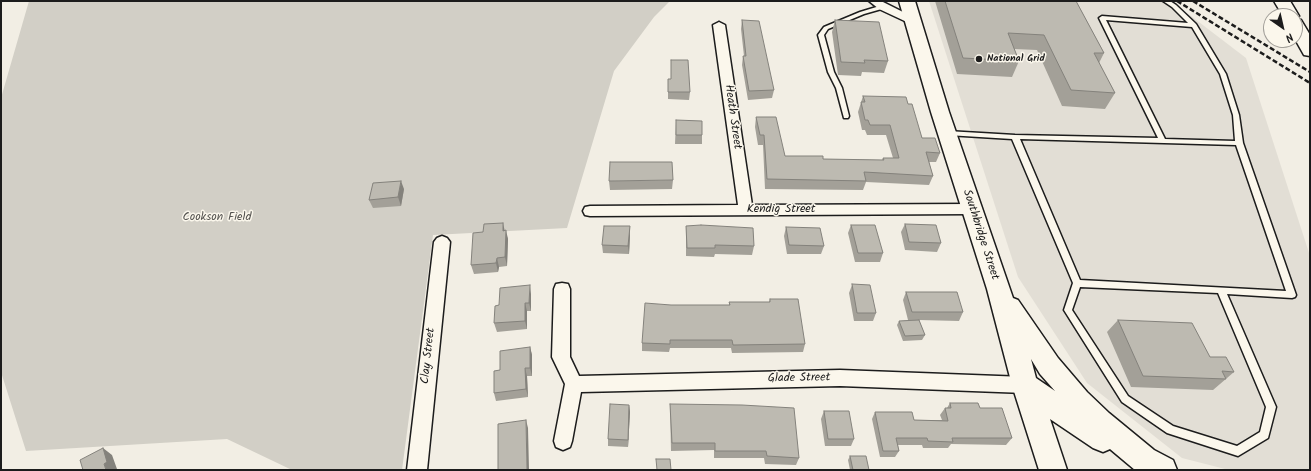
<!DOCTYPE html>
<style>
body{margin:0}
#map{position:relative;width:1311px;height:471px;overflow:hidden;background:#f2eee4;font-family:Kalam,sans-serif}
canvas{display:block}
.frame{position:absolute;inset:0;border:2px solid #1c1c1c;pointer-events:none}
.north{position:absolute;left:1263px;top:8px;width:40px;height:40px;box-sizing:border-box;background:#fbf7ec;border:1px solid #a29f99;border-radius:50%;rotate:146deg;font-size:11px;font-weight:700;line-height:16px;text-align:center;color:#1c1c1c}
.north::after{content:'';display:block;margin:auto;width:14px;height:18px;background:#1c1c1c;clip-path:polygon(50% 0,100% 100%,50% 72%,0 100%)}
</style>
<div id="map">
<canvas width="1311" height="471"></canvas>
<div class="frame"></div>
<div class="north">N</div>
</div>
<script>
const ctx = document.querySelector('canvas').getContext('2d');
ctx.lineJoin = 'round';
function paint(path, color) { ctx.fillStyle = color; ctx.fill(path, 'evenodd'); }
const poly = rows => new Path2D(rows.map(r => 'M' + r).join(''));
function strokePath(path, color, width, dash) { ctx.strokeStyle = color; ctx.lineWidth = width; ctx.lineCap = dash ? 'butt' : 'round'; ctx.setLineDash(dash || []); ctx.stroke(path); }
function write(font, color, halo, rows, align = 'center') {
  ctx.font = font + ' Kalam,sans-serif'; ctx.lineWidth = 3; ctx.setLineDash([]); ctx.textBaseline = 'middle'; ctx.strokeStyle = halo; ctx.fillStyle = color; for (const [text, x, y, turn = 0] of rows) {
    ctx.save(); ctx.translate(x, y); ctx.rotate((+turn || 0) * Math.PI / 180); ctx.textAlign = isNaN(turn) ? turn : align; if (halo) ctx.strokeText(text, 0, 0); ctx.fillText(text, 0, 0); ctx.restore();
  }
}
const built = poly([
 [929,1,1167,1,1191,16,1246,58,1310,256,1310,470,1229,470,1182,458,1087,383,1018,277]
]);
const green = poly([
 [29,1,670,1,654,17,614,71,567,228,433,235,402,470,292,470,227,439,26,451,1,372,1,98]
]);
const lane = poly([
 [1163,1,1170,1,1176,5,1196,24,1226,74,1239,115,1243,143,1296,295,1295,297,1292,298,1227,294,1276,407,1268,438,1238,456,1167,433,1122,402,1064,310,1073,283,1012,139,947,135,943,133,947,131,1015,135,1158,138,1099,18,1102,16,1188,23,1172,7,1163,1],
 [1106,20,1192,27,1220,74,1233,115,1235,141,1165,139,1106,20],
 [1020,139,1236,145,1286,291,1080,280,1020,139],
 [1080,287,1218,293,1266,407,1260,432,1237,446,1173,426,1128,396,1072,310,1080,287],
 [883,5,886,7,885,8,864,14,828,29,824,35,834,72,842,88,849,116,848,118,844,118,836,88,828,72,818,35,824,27,860,12,883,5]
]);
const street = poly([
 [869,1,881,1,917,19,919,21,917,23,909,23,879,9,869,1],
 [719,22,725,25,752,205,972,204,977,205,979,209,977,213,972,214,590,216,585,215,583,211,585,207,590,206,738,205,713,25,719,22],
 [442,236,447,238,450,242,427,470,407,470,434,242,437,238,442,236],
 [562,283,568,284,570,289,570,357,579,376,840,370,1025,377,1031,379,1034,385,1031,391,1025,393,840,386,581,392,572,441,570,447,563,450,556,447,554,441,565,384,552,357,554,289,556,284,562,283]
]);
const primary = poly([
 [899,1,915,1,949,112,1013,298,1018,300,1058,358,1087,392,1109,413,1154,450,1173,460,1177,470,1135,470,1110,449,1103,452,1093,448,1050,419,1067,470,1039,470,1012,385,987,289,931,112,899,1],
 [1031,359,1040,374,1055,391,1036,378,1031,359]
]);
const highway = poly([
 [1274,1,1290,1,1299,16,1297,19,1301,20,1310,35,1310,56,1304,55,1295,39,1295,16,1283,16,1274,1]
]);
const rail = poly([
 [1177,1,1310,83],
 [1193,1,1310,72]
]);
const wall = poly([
 [935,1,1076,1,1104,53,1099,63,1115,93,1105,109,1062,106,1037,50,1014,49,1019,61,1012,77,957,74],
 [742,20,774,90,772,98,748,100,742,65,743,56,744,56,741,29],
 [835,20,888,61,884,73,862,72,861,76,838,75,832,32],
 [668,79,690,92,689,100,668,99],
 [863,96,908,104,922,138,940,153,936,162,929,162,933,176,929,185,866,182,863,190,765,189,763,145,758,145,755,127,756,117,785,156,823,159,882,160,883,158,893,158,886,135,867,135,865,130,862,130,858,112],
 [676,120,702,135,702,144,675,144],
 [673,180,672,189,610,190,609,181],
 [404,189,401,206,373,208,369,200],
 [905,224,941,243,937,252,905,250,901,232],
 [851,225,883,253,880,262,855,262,848,233],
 [630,226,630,235,629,254,603,253,602,245],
 [686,226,754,246,752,255,715,254,714,257,686,256],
 [786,227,824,246,821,254,787,254,784,236],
 [505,231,508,239,507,266,499,267,498,272,474,274,471,265],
 [852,285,876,313,873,321,854,321,849,293],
 [906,292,963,312,959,321,919,320,925,335,922,340,903,341,897,325,899,321,917,320,908,320,903,300],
 [531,294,531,311,527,311,527,329,497,332,494,323,499,305],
 [770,299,805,344,803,352,732,353,731,348,670,348,669,352,642,351,642,343,671,305,729,305,729,302,769,302],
 [1118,320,1234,372,1213,390,1131,387,1107,332],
 [530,347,532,355,532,376,527,376,528,397,496,401,494,393,500,370],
 [950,403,980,408,1012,438,1006,445,951,444,948,448,923,448,922,445,898,445,899,451,895,457,880,457,872,419,875,412,914,420,942,420,940,415,945,408,947,408],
 [670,404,799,458,796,465,765,464,764,458,714,458,714,450,671,451],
 [629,405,630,412,628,447,608,446,608,439],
 [824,411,854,439,851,446,825,446,821,419],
 [850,456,869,470,850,470,848,460]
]);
const shadedWall = poly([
 [401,181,404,189,401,206,398,197],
 [503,223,505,232,503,231],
 [630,226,630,235,629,254,628,246],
 [506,230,508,239,507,266,505,257],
 [497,258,499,267,498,272,496,263],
 [530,285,531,294,531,311,529,303],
 [525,303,527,311,527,329,525,321],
 [530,347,532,355,532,376,530,368],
 [525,368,527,376,528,397,526,389],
 [629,405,630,412,628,447,628,440],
 [526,420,528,428,529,470,527,470],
 [103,448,112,455,117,469,115,470,106,470,104,464]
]);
const building = poly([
 [945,1,1076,1,1104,53,1094,53,1115,93,1071,90,1044,35,1008,33,1019,61,963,58,945,1],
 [742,20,759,21,774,90,749,91,743,56,746,56,742,20],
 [835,20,879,22,888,61,864,60,865,63,841,62,835,20],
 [671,60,688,60,690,92,668,92,668,79,671,79,671,60],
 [863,96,906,97,908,104,912,104,922,138,935,138,940,153,926,152,933,176,864,172,866,181,767,179,764,135,760,135,756,117,776,117,785,156,823,156,823,159,884,160,883,158,899,158,890,125,870,125,868,120,865,120,861,102,865,102,863,96],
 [676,120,702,121,702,135,676,135,676,120],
 [610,162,672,162,673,180,609,181,610,162],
 [401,181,398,197,369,200,373,183,401,181],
 [503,223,503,231,506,230,505,257,497,258,496,263,471,265,473,233,483,232,484,224,503,223],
 [905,224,936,225,941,243,909,242,905,224],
 [701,225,753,228,754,246,715,245,715,248,687,248,686,226,701,225],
 [851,225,875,225,883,253,858,253,851,225],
 [604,226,630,226,628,246,602,245,604,226],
 [786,227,820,228,824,246,789,245,786,227],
 [852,284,870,285,876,313,857,313,852,284],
 [530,285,529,303,525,303,525,321,494,323,495,306,499,305,500,288,530,285],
 [906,292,957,292,963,312,912,312,906,292],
 [770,299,798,299,805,344,733,345,732,340,670,340,670,344,642,343,645,303,671,305,730,305,729,302,770,302,770,299],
 [919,320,925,335,905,336,899,321,919,320],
 [1118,320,1192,323,1210,357,1226,357,1234,372,1222,371,1226,379,1143,376,1118,320],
 [530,347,530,368,525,368,526,389,494,393,494,371,500,370,500,351,530,347],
 [950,403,978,403,980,408,1002,408,1012,438,952,438,953,442,928,441,927,438,896,438,899,451,883,451,875,412,912,412,914,420,948,421,945,408,951,408,950,403],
 [610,404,629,405,628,440,608,439,610,404],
 [670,404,742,405,794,408,799,458,767,456,766,451,715,451,715,443,672,443,670,404],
 [824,411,849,411,854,439,828,439,824,411],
 [526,420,527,470,498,470,498,424,526,420],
 [103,448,107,462,104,464,106,470,83,470,80,460,103,448],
 [850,456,866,456,869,470,853,470,850,456],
 [656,459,670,459,671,470,657,470,656,459]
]);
const markers = [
 [979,59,4,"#1c1c1c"]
];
const farPoinames = [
 ["National Grid",987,59]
];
const streetNames = [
 ["Heath Street",732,117,82],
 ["Kendig Street",781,210],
 ["Southbridge Street",980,235,72],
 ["Clay Street",429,356,-84],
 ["Glade Street",799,379,-1]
];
const parkNames = [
 ["Cookson Field",217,218]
];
paint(built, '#e2ded5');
paint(green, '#d2cfc6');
strokePath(lane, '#1c1c1c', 3);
strokePath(street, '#1c1c1c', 3);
strokePath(primary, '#1c1c1c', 3);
strokePath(highway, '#1c1c1c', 3);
paint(lane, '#fbf7ec');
paint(street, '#fbf7ec');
paint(primary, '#fbf7ec');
paint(highway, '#fbf7ec');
strokePath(rail, '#1c1c1c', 2.5, [5, 2.5]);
paint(wall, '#a3a098');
paint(shadedWall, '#84827c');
paint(building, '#bdbab1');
strokePath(building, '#84827c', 1);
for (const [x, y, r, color] of markers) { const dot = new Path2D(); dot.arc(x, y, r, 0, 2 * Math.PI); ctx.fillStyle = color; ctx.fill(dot); strokePath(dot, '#fbf7ec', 1.5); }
write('bold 10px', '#1c1c1c', '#fbf7ec', farPoinames, 'left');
write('12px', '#1c1c1c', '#fbf7ec', streetNames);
write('12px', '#53524f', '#fbf7ec', parkNames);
</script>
